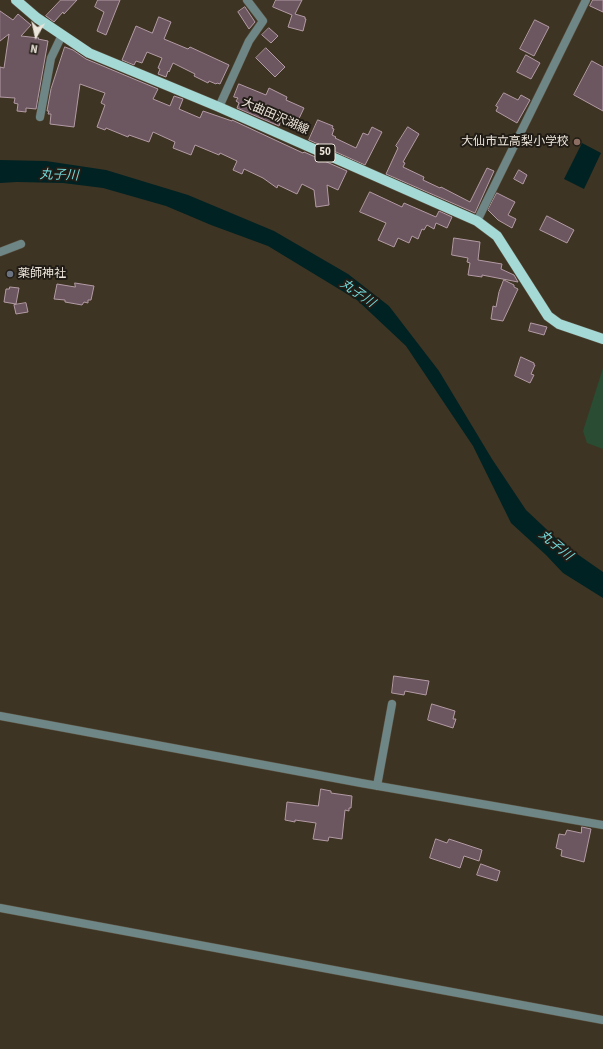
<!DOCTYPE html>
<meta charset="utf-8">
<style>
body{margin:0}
#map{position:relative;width:603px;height:1049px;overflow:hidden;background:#3e3423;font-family:"Source Sans 3",sans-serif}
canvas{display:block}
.north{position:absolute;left:16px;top:16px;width:40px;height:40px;-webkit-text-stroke:3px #211c15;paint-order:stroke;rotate:189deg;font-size:11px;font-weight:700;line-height:16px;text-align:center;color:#ece5db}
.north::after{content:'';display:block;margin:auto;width:14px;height:18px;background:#ece5db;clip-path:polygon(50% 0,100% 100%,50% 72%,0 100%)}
</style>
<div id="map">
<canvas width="603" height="1049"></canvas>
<div class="north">N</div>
</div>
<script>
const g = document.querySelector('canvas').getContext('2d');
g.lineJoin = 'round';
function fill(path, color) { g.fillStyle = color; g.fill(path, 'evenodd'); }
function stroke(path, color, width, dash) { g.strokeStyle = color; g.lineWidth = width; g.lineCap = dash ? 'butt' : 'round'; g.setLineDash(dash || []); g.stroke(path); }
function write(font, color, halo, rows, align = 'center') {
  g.font = font + ' "Source Sans 3","Noto Sans JP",sans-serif'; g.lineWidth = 4; g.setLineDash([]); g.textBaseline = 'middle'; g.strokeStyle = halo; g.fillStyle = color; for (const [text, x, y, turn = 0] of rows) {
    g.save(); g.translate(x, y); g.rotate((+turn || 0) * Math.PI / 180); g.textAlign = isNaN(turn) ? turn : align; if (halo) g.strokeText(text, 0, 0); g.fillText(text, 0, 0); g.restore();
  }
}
const green = new Path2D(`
 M603,368V449L587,443L583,431Z`);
const water = new Path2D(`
 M582,143L601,153L584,189L564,179Z
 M0,160L46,161L106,170L188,195L274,231L348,274L389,306L439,371L492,459L526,510L560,542L603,572V598L563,573L546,555L511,523L473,446L406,346L357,300L268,246L211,225L166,206L103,188L63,183L17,182L0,183Z`);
const building = new Path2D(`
 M61,0H77L64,14L63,12L54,22L46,16Z
 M98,0H120L106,35L97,31L104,12L95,7Z
 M276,0H302L295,14L305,17V19H306L303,31L288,27L292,15L273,7Z
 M593,0H603V12L590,6Z
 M245,7L255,22L249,29L238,12Z
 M0,11L13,20L18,14L31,25L21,36L39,38L38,39L48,41L36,109L26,108V112L17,111L18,104L14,103L15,98L0,97V67L4,68L9,34L0,41Z
 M159,17L171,22L164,39L188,49L190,47L229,65L220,84L217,83L216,84L209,81L208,83L194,76L195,74L173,63L169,72L168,71L166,77L158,74L160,69L158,68L162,58L147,52L142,63L136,61L134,65L122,60L136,26L152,33Z
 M535,20L549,27L534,56L520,49Z
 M269,28L278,36L271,43L262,35Z
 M65,47L73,50L86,59L158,89L153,99L170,106L174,96L183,99L179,109L200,118L203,111L232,121V120L303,153L304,152L347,171L338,190L327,185L329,205L316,207L314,190L302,184L297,194L278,185L277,188L263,178L244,169L242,174L233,170L237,161L220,153L219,155L195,145L191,155L173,148L175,142L153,132L149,142L129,135L128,137L106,128L105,130L97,127L105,105L101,103L105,93L80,84L74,127L50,124L51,114H48L49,111H47L51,89Z
 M266,48L285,67L275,77L256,58Z
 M526,55L540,63L531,79L517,72Z
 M592,61L603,67V111L574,95Z
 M239,84L266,95L269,88L287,97L286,100L304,108L296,125L281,120L279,126L237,108L239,103L236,101L238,98L234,97Z
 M504,93L518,100L521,95L530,100L517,123L496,111L498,107L496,106Z
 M318,120L333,126L332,128L334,129L332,135L336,137L335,138L356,148L363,133L368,135L372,127L382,132L365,165L309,140Z
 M408,127L419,134L403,162L405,163L403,167L424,177L423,180L440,188L441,187L470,202L487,168L494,171L475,213L386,174L398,148L396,146Z
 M519,170L527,175L523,184L514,179Z
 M370,192L402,207L404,203L436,217L439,211L452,217L447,228L436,223L434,229L427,225L424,230L422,229L418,239L412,236L409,243L398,238L394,247L378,240L386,223L360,212Z
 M497,193L515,202L508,215L516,219L512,228L498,220L488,210Z
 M547,216L574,230L567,243L540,230Z
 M454,238L480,242L478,260L502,264L501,269L514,275L518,282L482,275V277L468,275L470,263L467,262L468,258L452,255Z
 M504,280L514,285V287L518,289L503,321L491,319L493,306L496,307L499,292Z
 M75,283L94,286L91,300H88V303L84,302L82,305L65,302V300L54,299L57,284L75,287Z
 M10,287L19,288L16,304L4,302L6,289H9Z
 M26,303L28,312L16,314L14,305Z
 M531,323L547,327L544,335L529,331Z
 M521,357L534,363V365H535L531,374L534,375L530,383L515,376Z
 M394,676L429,681L426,695L405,691L404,695L392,693Z
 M432,704L455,711L453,719H456L453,728L428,720Z
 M321,789L331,791V793L352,796L351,808H349V811L345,810L342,839L329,837L328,841L313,839L316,823L295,820V822L285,820L287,802L318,806Z
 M582,827L591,829L584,862L561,856L562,850L556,848L559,834L565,835L567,830L581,833Z
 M436,839L447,843L449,839L482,850L479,861L464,856L460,868L430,858Z
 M481,864L500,871L497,881L477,875Z`);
const minor = new Path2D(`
 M219,107L249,41L263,21L247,0
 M40,117L51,58L62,35
 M477,221L586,0
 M0,252L21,244
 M0,716L361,783L603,825
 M377,786L392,704
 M0,908L603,1020`);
const primary = new Path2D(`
 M16,0L37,18L89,53L219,107L477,221L497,236L548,316L559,324L603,339`);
const markers = [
 [577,142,4,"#8d6e63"],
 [10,274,4,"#6b7280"]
];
const shields = [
 [325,153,20]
];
const shieldNames = [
 ["50",325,153]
];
const streetNames = [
 ["大曲田沢湖線",275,117,24]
];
const poiNames = [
 ["大仙市立高梨小学校",569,142],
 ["薬師神社",18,274,"left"]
];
const waterNames = [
 ["丸子川",59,176,2],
 ["丸子川",357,294,35],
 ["丸子川",555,546,40]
];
fill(green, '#294c32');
fill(water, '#002223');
fill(building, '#6c565f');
stroke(building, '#b39ba5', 1);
stroke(minor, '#5a5040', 9);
stroke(primary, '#5a5040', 11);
stroke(minor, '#6e8786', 8);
stroke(primary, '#a4d9d6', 10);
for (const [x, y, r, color] of markers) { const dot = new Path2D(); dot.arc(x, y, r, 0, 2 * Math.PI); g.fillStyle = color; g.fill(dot); stroke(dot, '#211c15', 1.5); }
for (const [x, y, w] of shields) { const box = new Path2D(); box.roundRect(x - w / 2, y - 9, w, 18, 3); g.fillStyle = '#211c15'; g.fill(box); stroke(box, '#ece5db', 1); }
write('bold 11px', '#ece5db', null, shieldNames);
write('12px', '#ece5db', '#211c15', streetNames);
write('12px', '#ece5db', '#211c15', poiNames, 'right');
write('italic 13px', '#72d7d9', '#211c15', waterNames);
</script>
